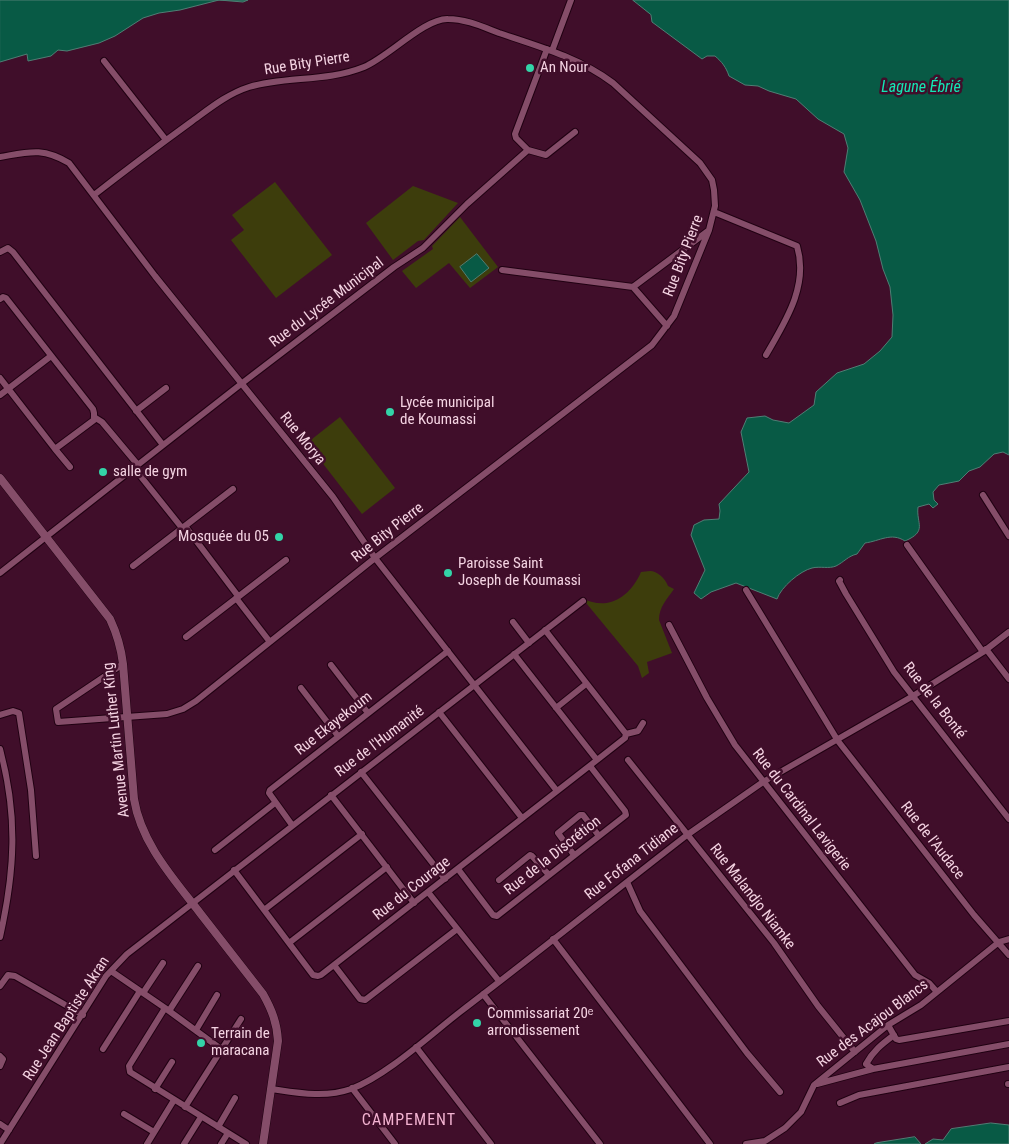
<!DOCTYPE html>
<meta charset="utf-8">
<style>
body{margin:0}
canvas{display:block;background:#400e2a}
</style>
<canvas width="1009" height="1144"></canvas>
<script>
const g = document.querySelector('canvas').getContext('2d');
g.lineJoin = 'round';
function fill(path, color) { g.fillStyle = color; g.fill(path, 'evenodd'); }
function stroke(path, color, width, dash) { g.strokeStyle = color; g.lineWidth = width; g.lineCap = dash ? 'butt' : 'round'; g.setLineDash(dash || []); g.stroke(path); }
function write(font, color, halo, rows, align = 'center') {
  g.font = font + ' "Roboto Condensed",sans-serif'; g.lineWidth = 5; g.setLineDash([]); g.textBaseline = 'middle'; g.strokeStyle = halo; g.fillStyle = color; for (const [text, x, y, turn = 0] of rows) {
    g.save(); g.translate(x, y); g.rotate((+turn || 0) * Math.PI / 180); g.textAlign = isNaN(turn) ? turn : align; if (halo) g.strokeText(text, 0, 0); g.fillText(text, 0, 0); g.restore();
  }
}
const green = new Path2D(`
 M275,182L332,255L276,298L231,240L244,230L232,215Z
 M413,186L458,203L424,240L418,241L393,260L366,223Z
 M460,217L498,267L470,288L449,263L416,288L402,271L433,249L432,246Z
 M340,417L395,488L362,514L307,443Z
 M650,571C657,571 665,578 668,586L674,589C667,599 659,607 659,620L672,653L647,662L649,673L642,678L638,666L582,598C608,612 630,597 641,572Z`);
const water = new Path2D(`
 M0,0H248L243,2L219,0L180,10L159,13L143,18L115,36L99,43L67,51L58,50L51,56L28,61L27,54L0,62Z
 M633,0H1009V455L1003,452L994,454L980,467L969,471L959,481L939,485L933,492L934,500L938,504L933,508L929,504L918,507C916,524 928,531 905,541C891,532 880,541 865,543L857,554C848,556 844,562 836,566C829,569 820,566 812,568C800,571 781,587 777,599L736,583L711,592L701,599L694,593L705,570L691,535L694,525L704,520L719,519L720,511L719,504L749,472L741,432L747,418L765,416L773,420L789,423L814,405L816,392L837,373L864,364L880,351L892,337L893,315L890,287L883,269L876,241L860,200L844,172L848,148L844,134L818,119L796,99L769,91L758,86L745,85L729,76C726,67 722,62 715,56H707L702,59L652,22L651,15Z
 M477,254L489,268L471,282L460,267Z
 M991,1123L1009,1125V1144H925L933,1139L943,1140L951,1129Z
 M915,1137L921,1144H874L876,1143Z`);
const minor = new Path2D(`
 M552,51L571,0
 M104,61L166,140
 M528,150L546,155L575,132
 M0,157C29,152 42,147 69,163L155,276L333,497L375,558L557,791
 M94,195C126,170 158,146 191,122C209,109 227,94 249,87C286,76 327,82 364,67C388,57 425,18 448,19C466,19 483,27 499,33C538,46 580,58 613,83L700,163L712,180L714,190L715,206L709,230L674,316L652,345L375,558L196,701L183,709L167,714L58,722L56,709L123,664
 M714,212L797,246C809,286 785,322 766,355
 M0,252L8,248L13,252L163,445
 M502,270L633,287
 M0,299L3,297L6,298L93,409L94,413V420L55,449L0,378
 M667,326L633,287L708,231
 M0,395L51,356
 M136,411L166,388
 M94,417L102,422L138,465
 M55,449L70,467
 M134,468L182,528
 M983,495L1009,536
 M185,526L238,596
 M907,545L983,652
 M133,566L233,489
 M0,573L241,384L394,267L423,248L467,204L528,150L516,138L515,134L547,49
 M840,580L839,581L846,594L894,672L1009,819
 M746,590L838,741L974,915L1009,955
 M236,598L270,642
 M513,622L529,643
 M669,625L707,698L735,745L915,975L929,983L937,992
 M545,630L626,734L638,731L643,723
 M186,637L286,560
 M986,649L1009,679
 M514,654L597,760
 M331,665L368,713
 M301,688L338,736
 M556,708L586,684
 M439,712L522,818
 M0,715L13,711L19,713L31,790L36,856
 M0,749C18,816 15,870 0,937
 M628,760L774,943L818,1006L855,1052
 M361,772L445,879
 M331,795L414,903
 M292,825L269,793L270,790L448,651
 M215,850L275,803
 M574,855L558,833L580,815H583L599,836
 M458,869L493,915L497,916L626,815L625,811L590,766
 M234,870L313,975L318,976L321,975L597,760L625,738L626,734
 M499,880L530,855L532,856L549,875
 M627,882L640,911L747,1053L780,1092
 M428,892L499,981
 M264,910L362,834
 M553,939L710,1144
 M289,943L387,867
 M334,965L360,999L365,1000L457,929
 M111,971L165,1008L221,1049
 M0,986L8,975L15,976L83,1015
 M143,993L163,963
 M483,994L600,1144
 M165,1008L129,1066L130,1072L246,1144
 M169,1011L198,966
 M888,1025L896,1039L899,1040L1009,1021
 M196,1030L217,995
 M416,1047L491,1144
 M103,1049L140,991
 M0,1056L3,1059L0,1066
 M873,1069L866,1064C873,1051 882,1044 894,1035
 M817,1084L873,1069L1009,1044
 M1008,1084H1009
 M352,1088L395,1144
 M155,1089L172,1062
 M272,1089C299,1093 325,1098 351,1089C386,1076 429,1036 460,1012C536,954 611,894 687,835L763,782L913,696L983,652L1009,632
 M840,1103L859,1095L1009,1067
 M185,1107L241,1019
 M124,1114L154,1132
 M0,1124L9,1130
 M218,1127L235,1098
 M0,1144L106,976L127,954L583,601
 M147,1144L174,1100
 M184,1144L201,1117
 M221,1144L228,1133
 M746,1144L765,1141L785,1128L801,1112L814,1085L888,1025L921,1005L999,942L1009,939`);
const tertiary = new Path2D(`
 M0,478L110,619C117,634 121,647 123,664L134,799C141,843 173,878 200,913C221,940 242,967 263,994C272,1010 277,1023 278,1041L263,1144`);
const markers = [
 [530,68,5,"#33d4a8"],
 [390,412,5,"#33d4a8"],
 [103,472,5,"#33d4a8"],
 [279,537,5,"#33d4a8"],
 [448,573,5,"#33d4a8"],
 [477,1023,5,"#33d4a8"],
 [201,1043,5,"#33d4a8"]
];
const streetNames = [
 ["Rue Bity Pierre",307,64,-9],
 ["Rue Bity Pierre",684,256,-69],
 ["Rue du Lycée Municipal",327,303,-37],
 ["Rue Morya",302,439,51],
 ["Rue Bity Pierre",388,533,-38],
 ["Rue de la Bonté",934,701,52],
 ["Rue Ekayekoum",334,724,-38],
 ["Avenue Martin Luther King",117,740,-96],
 ["Rue de l'Humanité",380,742,-37],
 ["Rue du Cardinal Lavigerie",801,810,52],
 ["Rue de l'Audace",932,841,52],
 ["Rue de la Discrétion",553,856,-38],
 ["Rue Fofana Tidiane",632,862,-38],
 ["Rue du Courage",412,889,-38],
 ["Rue Malandjo Niamke",752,897,52],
 ["Rue Jean Baptiste Akran",67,1019,-57],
 ["Rue des Acajou Blancs",873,1024,-37]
];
const poiNames = [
 ["An Nour",540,68],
 ["Lycée municipal",400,403],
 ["de Koumassi",400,420],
 ["salle de gym",113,472],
 ["Mosquée du 05",269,537,"right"],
 ["Paroisse Saint",458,564],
 ["Joseph de Koumassi",458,581],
 ["Commissariat 20ᵉ",487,1014],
 ["arrondissement",487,1031],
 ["Terrain de",211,1034],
 ["maracana",211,1051]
];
const waterNames = [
 ["Lagune Ébrié",921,88]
];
const neighbourhoodNames = [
 ["CAMPEMENT",409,1121]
];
fill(green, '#3d3d0c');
fill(water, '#085a45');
stroke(water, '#4f7e74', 1);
stroke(minor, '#200012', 8);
stroke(tertiary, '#200012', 9);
stroke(minor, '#854d69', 6);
stroke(tertiary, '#854d69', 8);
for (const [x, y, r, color] of markers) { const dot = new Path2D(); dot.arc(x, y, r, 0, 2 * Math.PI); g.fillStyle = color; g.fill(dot); stroke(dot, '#400e2a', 2); }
write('15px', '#f4d3e2', '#400e2a', streetNames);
write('15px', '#f4d3e2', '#400e2a', poiNames, 'left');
write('italic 16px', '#13e8b5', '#400e2a', waterNames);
g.letterSpacing = '1px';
write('16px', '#f3b3d1', '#400e2a', neighbourhoodNames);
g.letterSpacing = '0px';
</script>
